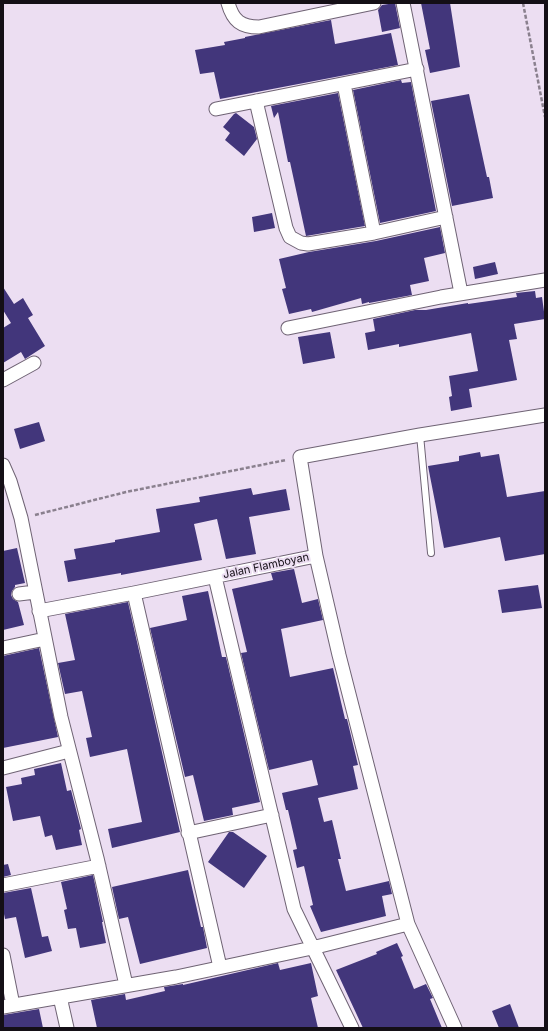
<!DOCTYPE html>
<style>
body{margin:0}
#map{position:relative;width:548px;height:1031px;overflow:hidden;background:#ecdef2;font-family:Inter,sans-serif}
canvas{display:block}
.frame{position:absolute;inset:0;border:4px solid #140f16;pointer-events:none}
</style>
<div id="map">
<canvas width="548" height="1031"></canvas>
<div class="frame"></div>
</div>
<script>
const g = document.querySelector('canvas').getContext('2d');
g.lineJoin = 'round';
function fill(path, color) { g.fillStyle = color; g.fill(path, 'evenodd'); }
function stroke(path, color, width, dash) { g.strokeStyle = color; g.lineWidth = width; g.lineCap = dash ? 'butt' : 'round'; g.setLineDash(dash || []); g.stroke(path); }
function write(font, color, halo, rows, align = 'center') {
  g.font = font + ' Inter,sans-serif'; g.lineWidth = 4; g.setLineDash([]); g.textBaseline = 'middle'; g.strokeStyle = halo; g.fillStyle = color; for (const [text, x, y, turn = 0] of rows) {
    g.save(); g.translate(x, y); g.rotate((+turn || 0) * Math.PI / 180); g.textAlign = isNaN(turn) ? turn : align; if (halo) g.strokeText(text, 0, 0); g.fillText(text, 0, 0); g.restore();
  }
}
const building = new Path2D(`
 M395,3L400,28L382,32L378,10L382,5Z
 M421,3H450L460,67L430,73L425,50L430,49Z
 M331,20L335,44L391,33L398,65L220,99L214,72L200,74L195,50L225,45L224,42L245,38V37Z
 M401,80L402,83L411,82L436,211L380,223L353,90Z
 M338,93L365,226L306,236L290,162H288L278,112L274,118L271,106Z
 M469,94L487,177H489L493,198L452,206L431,101Z
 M236,113L254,127L257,139L244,156L225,140L230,133L223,127L234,114Z
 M272,213L275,228L254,232L252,217Z
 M440,227L445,253L424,258L429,281L410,285L412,295L369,303V302L362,304L361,298L312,312L311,309L289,314L282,289L286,288L279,259L309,252L376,241Z
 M495,262L498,274L475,279L473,267Z
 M3,287L14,304L23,298L33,315L28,318L45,346L25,359L21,352L3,363V328L11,323L3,310Z
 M535,291L536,298L542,297L545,319L514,324L517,339L509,340L517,380L469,389L472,407L451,411L449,397L452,396L449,376L478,371L471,333L399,347V344L368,350L365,333L375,331L373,319L415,310H426L468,303V304L517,297L516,293Z
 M330,332L335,358L303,364L298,337Z
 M39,422L45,441L20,449L14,429Z
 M480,452L481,457L499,454L507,497L545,491V554L505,561L500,537L444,548L428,466L459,461V456Z
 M251,488L253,495L286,489L290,510L249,517L256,554L226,559L217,519L194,524L202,560L121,575V573L68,582L64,561L76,559L74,549L115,542V540L160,532L156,509L200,502L199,497Z
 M17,548L25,583L15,585V587L12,591L11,595L13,599L18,602L24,625L3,630V551Z
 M294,569L302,603L318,599L323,620L281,629L290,677L333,668L345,719H347L358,765L353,766L358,789L318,798L324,822L332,820L341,859H338L346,891L389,881L392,894L382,896L386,916L321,932L310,906L313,905L304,866L297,868L293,850L297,849L288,810H286L282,793L318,785L312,760L269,770L241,653L247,652L232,589L273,580L271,573Z
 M538,585L542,608L502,613L498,590Z
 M208,591L222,657H226L260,802L232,808L233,815L204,821L193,775L185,777L150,628L187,620L182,596Z
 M128,602L180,832L112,848L108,829L142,822L127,749L90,757L86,738L92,737L82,691L65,694L58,663L75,660L65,614Z
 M39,648L58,737L3,748V656Z
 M61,763L67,791L71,790L81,829L79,830L82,845L56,850L52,835L45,837L40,816L13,821L6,787L22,784L21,778L35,775L34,769Z
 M229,832H233L267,856L244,888L208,862Z
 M8,864L11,875L3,877V865Z
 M188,870L201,927H203L207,948L140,964L128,917L119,919L112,887Z
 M93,875L103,922H102L106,943L80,948L76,928L68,929L64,910L67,909L61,882Z
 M31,888L42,937L48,936L52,951L25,958L16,917L5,919L3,909V893Z
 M397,943L403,956L401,957L414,989L426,984L433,998L430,999L442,1028H363L336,970L377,954L376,952Z
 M278,963L280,970L311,963L318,996L311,998L318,1028H97L91,1000L125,994L126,1000L165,991L164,987L183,984V985Z
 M510,1004L519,1028H499L492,1011Z
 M39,1009L43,1028H3V1015Z`);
const path = new Path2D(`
 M523,3L545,117
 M35,515L126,492L286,460`);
const service = new Path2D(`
 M420,435L431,553`);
const minor = new Path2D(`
 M228,3C233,21 241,27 259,27L374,3
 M403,3L461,293
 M344,84L374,233
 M256,101L286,228L290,237L301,243L308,244L374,233L446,217
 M216,109L417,69
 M288,328L441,297L545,280
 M3,380L34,363
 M3,465L10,481L21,518L61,717L97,858L126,985
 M316,556L339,655L408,924L455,1028
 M215,577L294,909L352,1028
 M134,593L220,967
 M19,594L35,592
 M39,611L134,593L316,556L300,457L420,435L545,415
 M3,648L45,639
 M3,768L69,751
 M188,833L272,815
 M3,885L99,866
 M3,955L13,1005
 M60,997L67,1028
 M3,1007L176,977L312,948L408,924`);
const streetNames = [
 ["Jalan Flamboyan",266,566,-12]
];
fill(building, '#42367b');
stroke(service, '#6f6374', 8);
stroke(minor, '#6f6374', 15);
stroke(path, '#8a808e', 2.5, [4, 2]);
stroke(service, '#fff', 6);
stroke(minor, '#fff', 13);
write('11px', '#140f16', '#ecdef2', streetNames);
</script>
